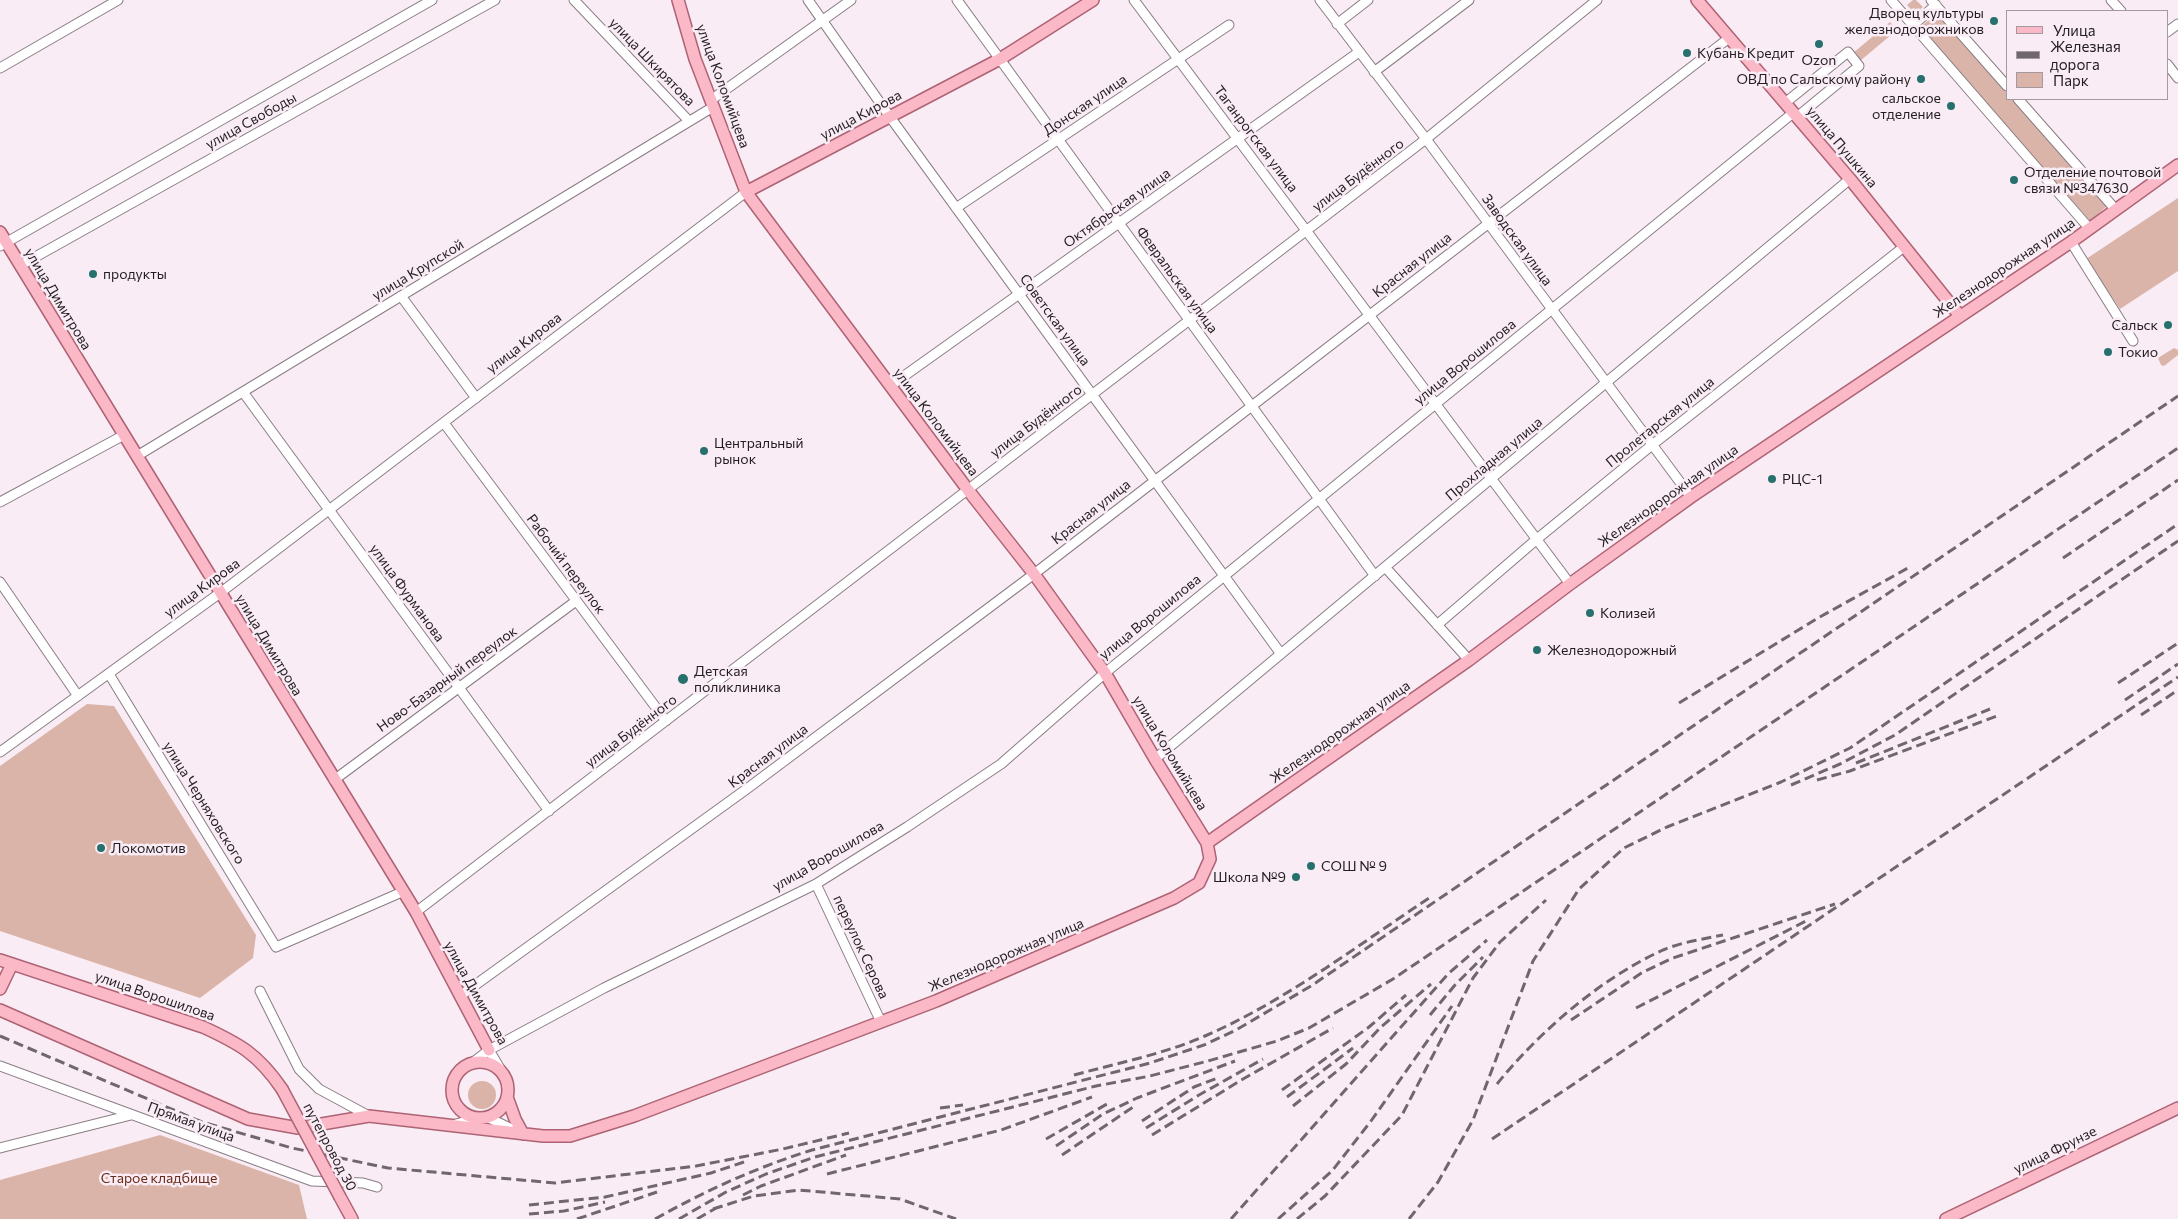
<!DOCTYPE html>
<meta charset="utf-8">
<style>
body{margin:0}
#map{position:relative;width:2178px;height:1219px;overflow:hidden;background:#faecf5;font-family:Commissioner,sans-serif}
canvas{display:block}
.legend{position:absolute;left:2006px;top:10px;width:162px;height:90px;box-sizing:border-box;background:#faecf5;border:1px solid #a499a0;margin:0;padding:6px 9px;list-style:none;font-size:15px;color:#221d21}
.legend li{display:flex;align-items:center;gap:10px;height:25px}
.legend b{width:25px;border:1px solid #a499a0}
</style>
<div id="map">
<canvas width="2178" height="1219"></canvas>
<ul class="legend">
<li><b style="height:6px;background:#fbb8c6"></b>Улица</li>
<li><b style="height:6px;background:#6f676d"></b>Железная дорога</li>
<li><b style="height:14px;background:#dbb4a9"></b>Парк</li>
</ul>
</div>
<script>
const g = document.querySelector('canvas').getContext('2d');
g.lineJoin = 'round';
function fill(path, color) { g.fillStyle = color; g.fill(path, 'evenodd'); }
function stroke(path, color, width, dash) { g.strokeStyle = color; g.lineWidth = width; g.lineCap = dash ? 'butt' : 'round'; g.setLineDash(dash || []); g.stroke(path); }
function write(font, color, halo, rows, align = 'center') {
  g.font = font + ' Commissioner,sans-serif'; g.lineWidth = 5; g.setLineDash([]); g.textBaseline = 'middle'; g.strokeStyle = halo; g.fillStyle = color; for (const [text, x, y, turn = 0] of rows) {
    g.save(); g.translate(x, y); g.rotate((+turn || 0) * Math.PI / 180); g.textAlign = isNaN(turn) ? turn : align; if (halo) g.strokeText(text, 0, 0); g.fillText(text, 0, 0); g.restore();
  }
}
const green = new Path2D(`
 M1913,0H1916L1923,7L1915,14L1907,5Z
 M1936,14L2007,93V99H2012L2107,206L2090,221L1919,28Z
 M1890,22L1897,30L1860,61L1853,53Z
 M2178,198V271L2120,309L2086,259Z
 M2174,348L2178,350V355L2164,366L2161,365L2158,358Z
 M87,704L114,706L256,935L253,958L200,998L0,931V766Z
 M468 1095a14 14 0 1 1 28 0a14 14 0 1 1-28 0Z
 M160,1135L299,1185L307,1219H0V1180Z`);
const minor = new Path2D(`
 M574,0L689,121
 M808,0L890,117L1281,654
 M957,0L1375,576
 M1134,0L1570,584
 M1320,0L1426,139L1691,497
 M1891,0L2089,228
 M1931,0L2007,86
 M2111,0L2121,11
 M1337,24L1368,0
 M1913,25L1936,5
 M2167,32L2178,24
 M2167,64L2178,78
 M0,68L118,0
 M1374,72L1469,0
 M2018,99L2116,210
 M711,100L851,0
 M1785,103L1848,52L1859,66L1797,117
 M956,208L1229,25
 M2071,242L2133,341
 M0,246L432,0
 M21,265L495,0
 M401,296L476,398
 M890,386L1359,52
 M243,392L549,811
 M444,423L666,721
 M137,456L713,107
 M0,502L124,435
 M1385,567L1469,660
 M0,582L78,696
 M1437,625L1537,539L1652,445L1905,246
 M109,674L276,947L402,892
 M0,752L220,593L746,192
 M1155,759L1850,179
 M334,780L576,601
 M816,884L881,1022
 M416,912L1426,139L1597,0
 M260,991L299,1069L319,1089L369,1116
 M460,996L748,788L1034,574L1729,38
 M489,1050L505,1077
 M472,1063L489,1050L604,988L816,884L907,827L1001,764L1105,673L1793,113
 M0,1066L312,1181L363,1183L377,1187
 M487,1117L516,1131
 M456,1124L478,1118
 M0,1148L131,1115`);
const major = new Path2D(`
 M678,0L695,59L746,192L968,490L1034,574L1105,673L1155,759L1207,843
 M1697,0L1850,179L1960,316
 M746,192L1000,59L1093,0
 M0,232L416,912L489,1050
 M0,960L203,1027C240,1044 258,1054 282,1089
 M0,989L12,964
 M0,1010L248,1119L298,1128L369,1116L543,1136H570L634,1116L936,1001L1174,898L1199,883L1210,859L1207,843L1469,660L1570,584L1691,497L2071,242L2178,165
 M452 1090a28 28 0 1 1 56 0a28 28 0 1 1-56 0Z
 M507,1097L515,1119L523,1134
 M340,1197L352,1219
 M1946,1219L2178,1108`);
const rail = new Path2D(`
 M2063,558L2178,480
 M2118,683L2178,643
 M2125,700L2178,664
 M1679,703L1818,618L1908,568
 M2141,715L2178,690
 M1856,763L1990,709
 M1817,780L1850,771L1997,716
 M1791,785L1840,764L1895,735L2178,541
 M1636,1008L1806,921
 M1430,1015L1455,985L1483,957
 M1571,1020L1643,972L1673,958L1835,904
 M0,1036L202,1122L292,1148L388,1168L555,1183L696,1166L783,1149L849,1133
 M1074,1075C1118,1063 1164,1054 1205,1036C1285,1001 1357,946 1429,898
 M1497,1084C1539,1032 1601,978 1663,950C1682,942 1703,939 1723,935
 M1282,1090L1369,1027L1406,995
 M1287,1097L1353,1048
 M1293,1106L1346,1064L1381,1027L1431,984
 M940,1108L963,1105
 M1142,1121L1194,1087L1220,1077
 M1146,1128L1199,1095L1263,1059
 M1152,1135L1243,1079L1333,1028
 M1046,1139L1107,1104
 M1492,1139L2178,677
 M1056,1146L1103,1114L1137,1098L1235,1061
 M1062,1155L1136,1105
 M827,1174L1001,1130L1092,1097
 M743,1195L761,1186L846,1155
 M529,1205L605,1197L711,1173L744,1162
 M713,1209L754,1196L799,1190L900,1199L956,1219
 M529,1214L564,1211L605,1202
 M577,1219L657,1192
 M655,1219C707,1190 755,1168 812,1150L1150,1063L1204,1045L1236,1030L1311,986L2178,396
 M679,1219L726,1192L766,1174L815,1157L1096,1086L1150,1076L1208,1061L1277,1041L1309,1028L1393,979L2178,448
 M697,1219L718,1207
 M1231,1219L1448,974L1487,940
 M1278,1219L1332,1171L1371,1121L1452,1006
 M1297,1219L1325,1196L1402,1115L1473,978L1500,942L1546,900
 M1409,1219L1438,1182L1473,1120L1533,961L1579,889L1624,848L1667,827L1781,782L1850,748L2178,524`);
const majorBridge = new Path2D(`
 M282,1089L340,1197`);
const markers = [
 [1994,21,5,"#26706d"],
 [1819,44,5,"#26706d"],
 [1687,53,5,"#26706d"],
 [1921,79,5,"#26706d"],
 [1951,106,5,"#26706d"],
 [2014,180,5,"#26706d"],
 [93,274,5,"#26706d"],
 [2168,325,5,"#26706d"],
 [2108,352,5,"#26706d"],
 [704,451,5,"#26706d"],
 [1772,479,5,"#26706d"],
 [1590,613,5,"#26706d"],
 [1537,650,5,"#26706d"],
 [683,679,6,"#26706d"],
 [101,848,5,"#26706d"],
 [1311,866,5,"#26706d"],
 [1296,877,5,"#26706d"]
];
const poiNames = [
 ["Дворец культуры",1984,13,"right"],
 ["железнодорожников",1984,29,"right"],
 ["Кубань Кредит",1697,53],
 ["Ozon",1819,60,"center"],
 ["ОВД по Сальскому району",1911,79,"right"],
 ["сальское",1941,98,"right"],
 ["отделение",1941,114,"right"],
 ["Отделение почтовой",2024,172],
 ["связи №347630",2024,188],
 ["продукты",103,274],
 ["Сальск",2158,325,"right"],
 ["Токио",2118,352],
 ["Центральный",714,443],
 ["рынок",714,459],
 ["РЦС-1",1782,479],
 ["Колизей",1600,613],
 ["Железнодорожный",1547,650],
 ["Детская",694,671],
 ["поликлиника",694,687],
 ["Локомотив",111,848],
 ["СОШ № 9",1321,866],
 ["Школа №9",1286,877,"right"]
];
const streetNames = [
 ["улица Шкирятова",652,62,46],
 ["улица Коломийцева",723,86,70],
 ["Донская улица",1085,105,-34],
 ["улица Кирова",861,115,-28],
 ["улица Свободы",251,121,-29],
 ["Таганрогская улица",1256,139,53],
 ["улица Пушкина",1842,147,50],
 ["улица Будённого",1358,175,-37],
 ["Октябрьская улица",1117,208,-35],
 ["Заводская улица",1517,240,54],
 ["Красная улица",1412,265,-38],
 ["Железнодорожная улица",2004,268,-34],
 ["улица Крупской",418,270,-31],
 ["Февральская улица",1177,280,54],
 ["улица Димитрова",58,299,59],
 ["Советская улица",1055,320,54],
 ["улица Кирова",524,343,-37],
 ["улица Ворошилова",1465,362,-39],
 ["улица Будённого",1036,421,-37],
 ["улица Коломийцева",936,422,53],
 ["Пролетарская улица",1660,422,-39],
 ["Прохладная улица",1494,459,-40],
 ["Железнодорожная улица",1668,496,-35],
 ["Красная улица",1091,512,-38],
 ["Рабочий переулок",566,564,53],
 ["улица Кирова",202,588,-36],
 ["улица Фурманова",407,593,54],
 ["улица Ворошилова",1150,617,-39],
 ["улица Димитрова",269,645,59],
 ["Ново-Базарный переулок",447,679,-36],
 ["улица Будённого",631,731,-37],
 ["Железнодорожная улица",1340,732,-35],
 ["улица Коломийцева",1170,753,59],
 ["Красная улица",768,756,-37],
 ["улица Черняховского",204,803,58],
 ["улица Ворошилова",828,856,-30],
 ["переулок Серова",861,947,65],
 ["Железнодорожная улица",1006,955,-23],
 ["улица Димитрова",476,993,61],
 ["улица Ворошилова",155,996,19],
 ["Прямая улица",191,1122,20],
 ["путепровод 30",330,1147,62],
 ["улица Фрунзе",2055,1150,-26]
];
const parkNames = [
 ["Старое кладбище",159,1178]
];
fill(green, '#dbb4a9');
stroke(minor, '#897d85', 11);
stroke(major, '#ad6374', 14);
stroke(minor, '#fff', 9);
stroke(major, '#fbb8c6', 11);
stroke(rail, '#6f676d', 3, [10, 5]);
stroke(majorBridge, '#ad6374', 14, []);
stroke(majorBridge, '#fbb8c6', 11);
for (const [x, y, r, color] of markers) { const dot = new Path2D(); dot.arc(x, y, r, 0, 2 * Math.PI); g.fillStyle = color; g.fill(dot); stroke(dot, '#faecf5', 2); }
write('14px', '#221d21', '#faecf5', poiNames, 'left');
write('14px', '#221d21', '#faecf5', streetNames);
write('14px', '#692b18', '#faecf5', parkNames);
</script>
